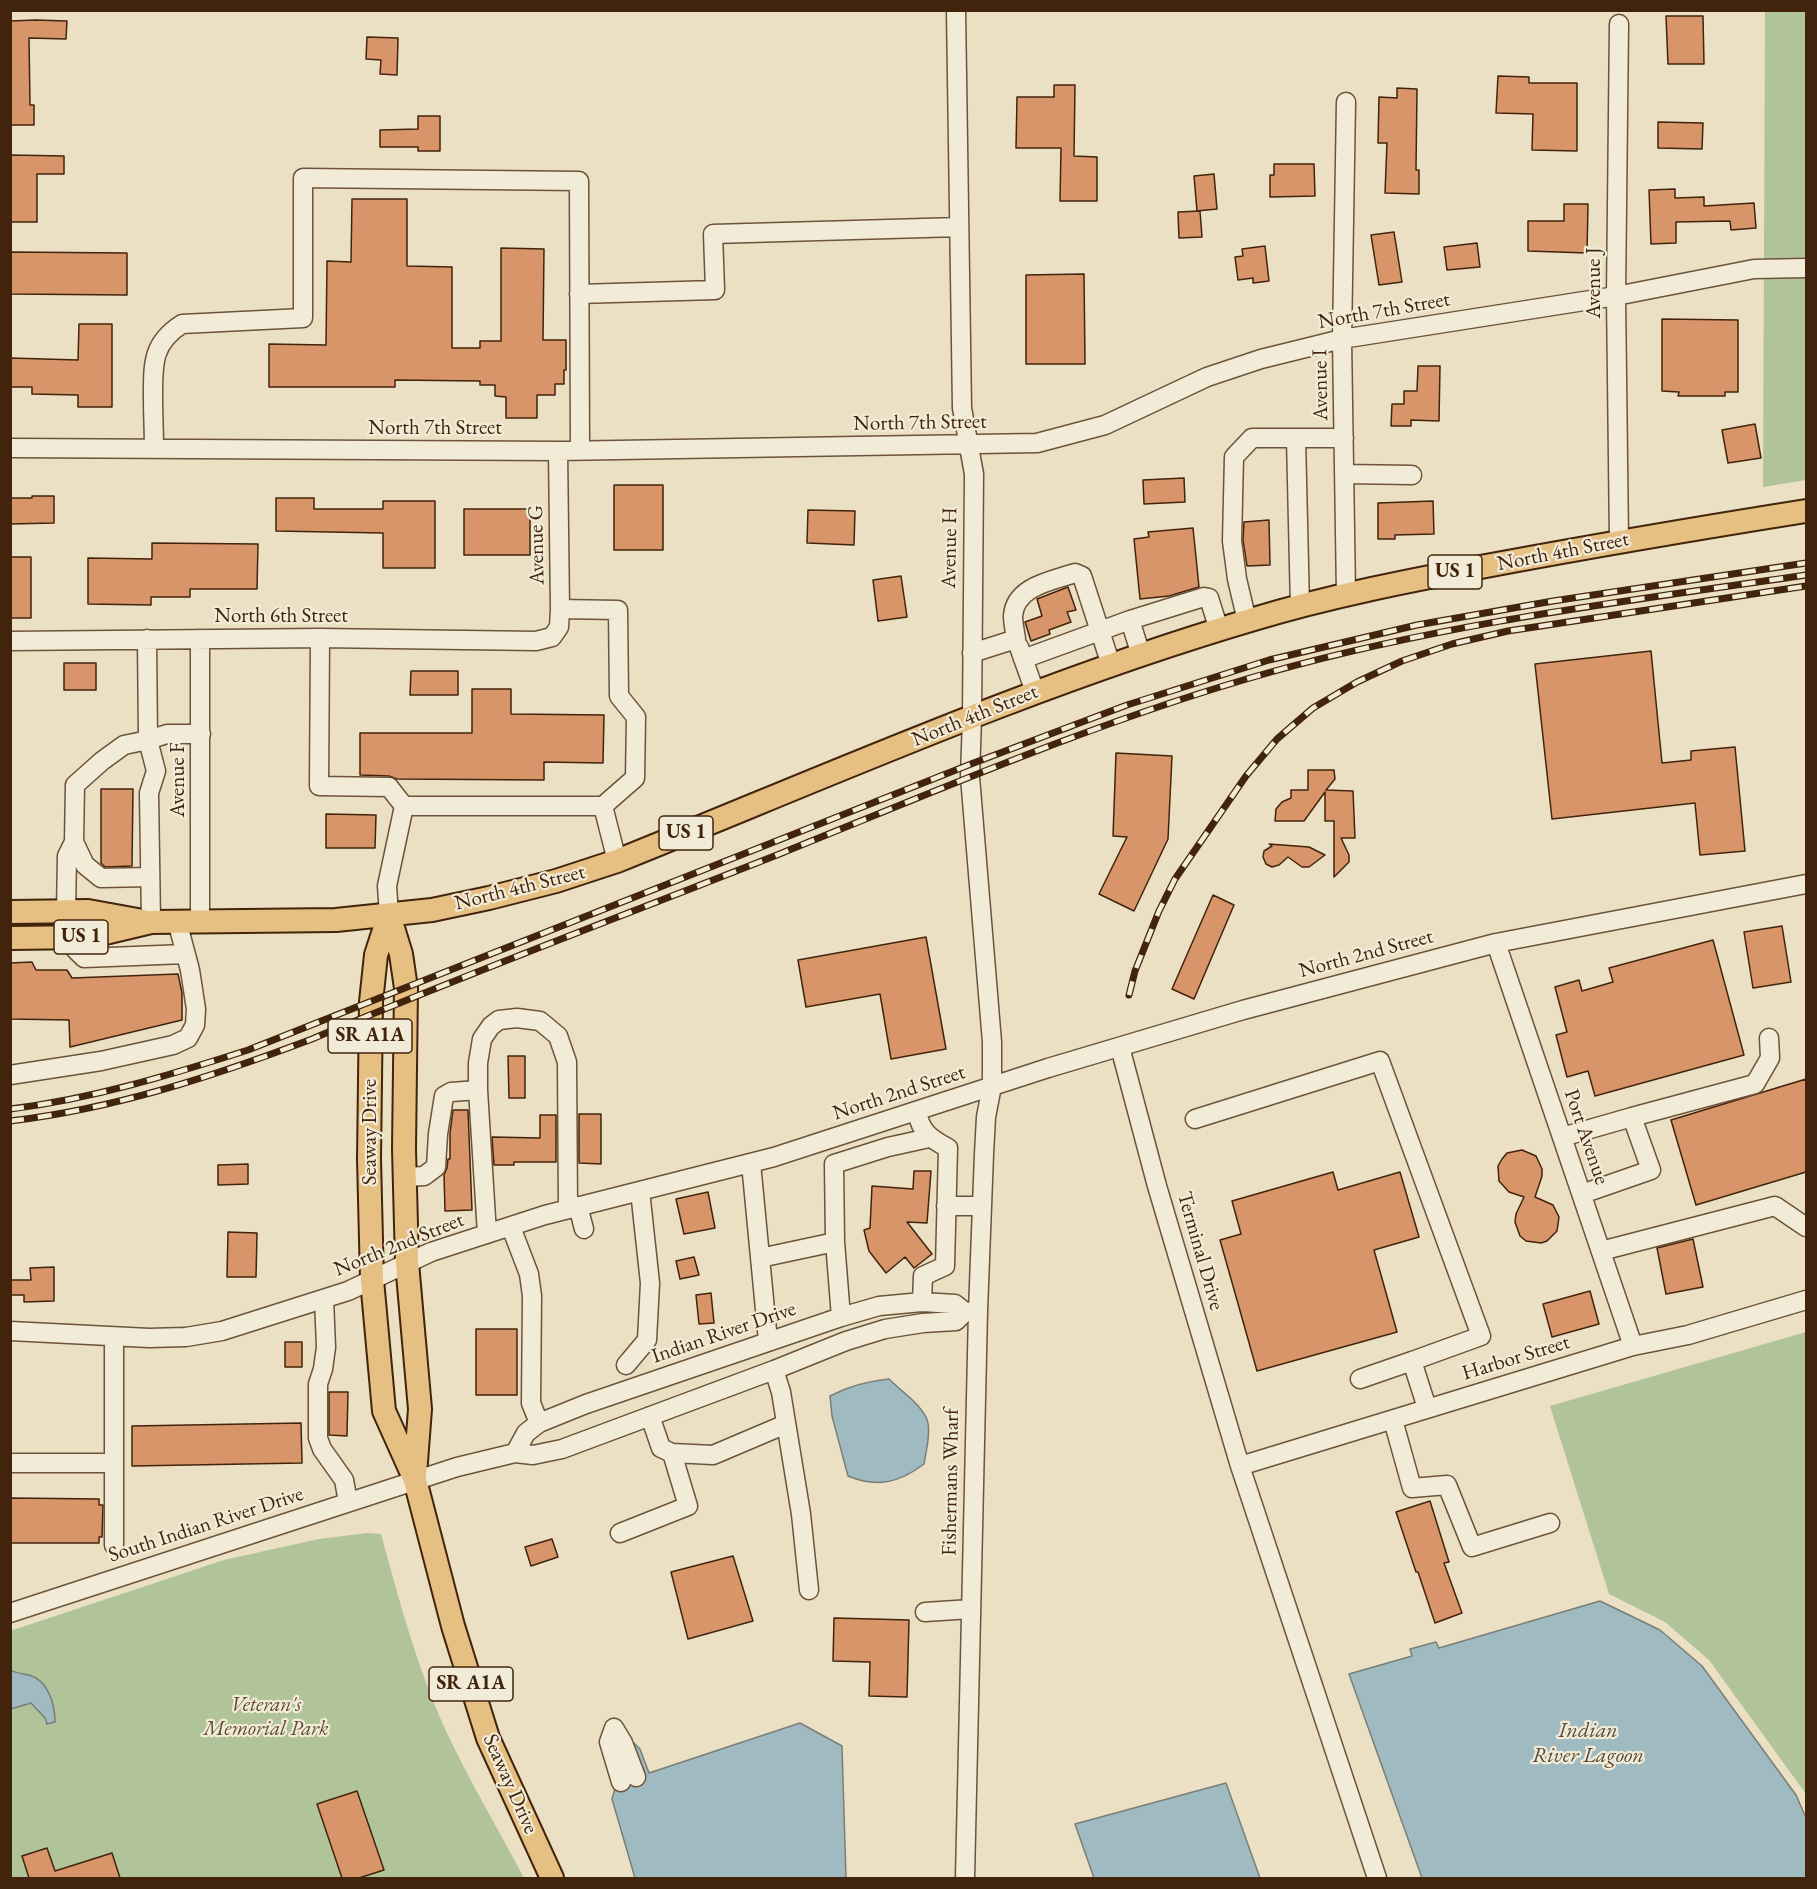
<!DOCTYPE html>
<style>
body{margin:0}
#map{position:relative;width:1817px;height:1889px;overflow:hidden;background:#ebe0c3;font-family:"EB Garamond",serif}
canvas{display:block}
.frame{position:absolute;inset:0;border:12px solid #41240b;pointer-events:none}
</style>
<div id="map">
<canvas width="1817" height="1889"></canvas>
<div class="frame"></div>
</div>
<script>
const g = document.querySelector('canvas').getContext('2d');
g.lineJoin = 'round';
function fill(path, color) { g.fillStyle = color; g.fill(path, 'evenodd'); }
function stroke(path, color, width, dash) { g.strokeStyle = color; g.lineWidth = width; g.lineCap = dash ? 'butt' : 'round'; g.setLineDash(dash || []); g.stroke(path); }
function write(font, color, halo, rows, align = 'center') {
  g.font = font + ' "EB Garamond",serif'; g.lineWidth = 4.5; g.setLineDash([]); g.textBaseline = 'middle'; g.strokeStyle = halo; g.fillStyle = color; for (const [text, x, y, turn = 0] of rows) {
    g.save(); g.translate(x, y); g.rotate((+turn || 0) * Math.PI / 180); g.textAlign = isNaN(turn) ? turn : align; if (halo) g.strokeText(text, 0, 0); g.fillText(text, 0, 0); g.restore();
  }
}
const green = new Path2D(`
 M1765,11H1806V480L1763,487Z
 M1806,1332V1794L1709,1660L1665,1622L1609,1594L1550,1406Z
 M368,1533L381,1534C399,1600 417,1667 445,1729C469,1780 498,1829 524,1878H11L10,1631L224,1560L319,1539Z`);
const water = new Path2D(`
 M889,1379C901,1391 918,1402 926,1417C932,1428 926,1452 924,1464C899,1483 877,1488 848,1476L832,1416L830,1396C849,1386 868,1381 889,1379Z
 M1600,1601L1660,1630L1702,1666L1796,1795L1806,1818V1878H1422L1349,1674L1412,1656L1410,1649L1436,1642L1439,1648Z
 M11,1670C17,1674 22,1673 29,1675C48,1680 55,1704 55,1722L47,1724L45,1718L31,1703L11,1709Z
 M800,1723L842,1746L846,1878H635L612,1799L628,1744L634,1743L640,1749L649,1773Z
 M1226,1783L1260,1878H1094L1075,1824Z`);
const building = new Path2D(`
 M1666,16H1703L1704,64H1668Z
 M36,20L67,21L66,39L29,38L30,105H34V125H10V21Z
 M367,37L398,38L397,75L380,74L381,60L366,59Z
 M1498,76L1529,77V83H1577V151L1532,150L1533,114L1496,113Z
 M1054,85H1075L1074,156L1097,157V201H1060L1061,148H1016L1017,97H1054Z
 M1397,88L1417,89L1416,170H1419V194L1385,193L1387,143H1378L1379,97L1397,98Z
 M418,116H440V151H418V147H380V130L418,129Z
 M1658,122L1703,123L1702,149L1658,148Z
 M10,155L64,156V174H37V222H10Z
 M1274,164H1314L1315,196L1270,197V175H1274Z
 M1214,174L1217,209L1197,211L1194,176Z
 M1675,189V198L1704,197V206L1754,203L1756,228L1731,230L1730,221L1676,222V243L1651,244L1649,190Z
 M352,199H407V266L452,267V348H480V341H501V248L544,249L543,340H566V370H564V384H555V395H537V418H506V397L495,396V385H480V381L395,380V387H269V344L326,345L327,261L351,262Z
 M1564,204H1588L1587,253L1528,251V221H1564Z
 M1200,211L1202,237L1179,238L1178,212Z
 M1394,232L1402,282L1379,285L1371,235Z
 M1477,243L1480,267L1447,270L1444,247Z
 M1265,246L1269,281L1253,283V278L1238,280L1235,257L1243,256L1242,249Z
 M10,252L127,253V295L10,294Z
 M1084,274L1085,364H1026V275Z
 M1662,319L1738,320V392H1725V396H1678L1679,392L1662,391Z
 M79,324H112V407H78V395L32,394V387H10V358L78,360Z
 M1418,366H1440L1439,421L1411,420V426H1391L1392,404H1404V391H1417Z
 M1755,424L1761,458L1728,463L1722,430Z
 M1184,478L1185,502L1144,504L1143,480Z
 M614,485H663V550H614Z
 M32,496H54V523L10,524V498H32Z
 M276,498H314V509H383V501H435V568H383V533L276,531Z
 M1433,501L1434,534L1395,535V539H1378V503Z
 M464,509H530V555H464Z
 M808,510L855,511L854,545L807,543Z
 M1269,520L1270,565L1247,566L1243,540L1244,522Z
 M1193,528L1199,587L1169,596L1140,599L1134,539L1149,537L1148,532Z
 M152,543L258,544L257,589H190V597H151V605L88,604V558L152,559Z
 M10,557H31V618H10Z
 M901,576L907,617L878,621L873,580Z
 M1068,587L1076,610L1067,612L1071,622L1049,630L1050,634L1031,641L1025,622L1042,616L1037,599Z
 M1651,651L1662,763L1691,760V751L1735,747L1745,851L1700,855L1695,803L1552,819L1535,664Z
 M64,663H96V690H64Z
 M411,671H458V695H410Z
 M472,689H511V714L604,715L603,763L544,762V780L397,779L389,776L360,775V733H472Z
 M1116,753L1172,756L1168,839L1134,911L1099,894L1127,837L1113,836Z
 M1308,770H1334L1335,779L1326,790L1353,791L1355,838H1341L1349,855V862L1334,877V821H1325V792L1304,821H1275L1276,809L1282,802L1291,798V790H1308Z
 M101,789H133L132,866L105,867L101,863Z
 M326,814L376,815L375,848H326Z
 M1269,844L1309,847L1325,855L1309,867H1302L1288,857L1279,865L1272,867L1266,864L1263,857L1264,851L1272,846Z
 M1213,895L1234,905L1194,999L1172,989Z
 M1782,926L1791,982L1753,988L1744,932Z
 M926,937L946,1049L891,1059L880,994L806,1007L798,960Z
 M1713,940L1744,1055L1595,1096L1588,1071L1567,1077L1556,1035L1567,1032L1555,987L1579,980L1582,991L1613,982L1609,968Z
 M32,962L36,970H67L72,978L178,974L182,993V1020L70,1047L69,1020L10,1019V963Z
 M508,1056H525V1098H509Z
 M1806,1079V1172L1696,1205L1671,1120Z
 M453,1110H468L472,1210L445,1211L444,1175L447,1168L448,1159H450V1133Z
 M579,1114H601V1164L579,1163Z
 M540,1115H556V1162H514V1165H494L492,1137L540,1138Z
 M1522,1150L1536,1156L1542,1169V1176L1535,1197L1553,1205L1559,1217L1557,1231L1547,1241L1541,1243L1526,1241L1520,1236L1515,1222L1516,1214L1524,1197L1509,1192L1499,1181L1498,1166L1502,1159L1507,1153Z
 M248,1164V1184L218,1185V1165Z
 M914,1171H931L927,1223L907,1222L932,1254L914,1268L905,1257L886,1273L869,1251L864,1230L870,1228L872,1186L913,1189Z
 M1333,1172L1338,1190L1400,1172L1419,1237L1374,1250L1397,1332L1257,1371L1220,1240L1241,1234L1232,1201Z
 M708,1192L715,1228L684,1234L676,1199Z
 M228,1232L257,1233L256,1277H227Z
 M1693,1239L1703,1287L1666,1294L1657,1248Z
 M694,1257L699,1275L680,1279L676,1261Z
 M54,1267V1301L24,1302V1295H10V1280H31L30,1268Z
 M1590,1291L1599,1324L1552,1337L1543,1304Z
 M711,1293L714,1323L699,1324L696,1295Z
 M476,1329H517V1395H476Z
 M285,1342H302V1367H285Z
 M329,1392H348L347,1436L329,1435Z
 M301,1423L302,1463L132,1466V1426Z
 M11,1498L99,1499V1505H103L102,1537H99V1543H11Z
 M1430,1501L1449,1562L1444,1563L1462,1613L1435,1623L1418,1572H1416L1396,1512Z
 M552,1539L558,1557L531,1566L525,1547Z
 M733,1556L753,1621L688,1639L671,1572Z
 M834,1618L909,1620L907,1697L869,1696L870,1662L833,1661Z
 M357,1791L384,1870L359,1878H342L317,1804Z
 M47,1848L55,1871L112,1853L120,1878H29L22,1856Z`);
const minor = new Path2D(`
 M956,10L962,408L974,474L972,717L970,777L992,1042V1086L986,1117L984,1154L978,1311L965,1878
 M1619,24L1616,296L1619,541
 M1346,102L1342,339L1346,595
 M579,294L715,290L713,234L959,227
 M1296,438L1300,607
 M10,448L558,451L1037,443L1105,425L1207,377L1261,359L1342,339L1616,296L1754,269L1806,268
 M154,449C154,432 153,414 153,397C153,364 152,343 182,324L303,318V178L579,181L580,450
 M1345,474L1412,475
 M560,609L618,610L619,696L636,717L635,778L603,806
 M1130,620L1141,655
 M1247,621L1237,579L1232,541L1234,457L1252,438H1344
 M320,638L319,786L389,787L404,806
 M147,639L148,740L167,734H201
 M200,639V921
 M10,641L320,638L536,641L552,637L559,627L560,609L558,451
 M1019,647L1035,692
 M972,653L1016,639C1015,632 1013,623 1013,616C1015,586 1052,581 1075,573L1082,576L1111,665
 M1023,659L1130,620L1204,597L1209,598L1219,630
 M150,877L101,878L85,865L74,842L75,785L102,761L124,745L148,740L156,771L149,793L151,922
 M66,911L67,856L74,842
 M389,915L387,886L404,806H603L617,861
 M74,937L75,949L84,958L185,954
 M1496,943L1633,1346
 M1120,1047L1157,1186L1240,1466L1377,1878
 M10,1075L101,1061L173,1045L188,1038L195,1025L196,1009L190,970L177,921
 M478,1090V1063L482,1039L491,1026L499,1020L517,1018L540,1021L558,1036L567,1062L568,1209
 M917,1111C920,1132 931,1139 948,1148L945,1266L923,1276L922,1302
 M1195,1119L1380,1061L1481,1336L1412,1361
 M1562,1137L1632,1117
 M751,1163L768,1341
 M405,1177L424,1176L436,1167L438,1134L444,1096L451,1092L478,1090L487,1234
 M1582,1194L1651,1170L1632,1117L1755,1084L1770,1058L1769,1038
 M578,1206L584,1229
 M946,1206H982
 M511,1227L529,1274L532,1296L531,1403L539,1423
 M1601,1251L1775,1206L1806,1227
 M760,1258L835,1242
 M324,1299L326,1347L323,1369L318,1384V1438L322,1449L344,1480L348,1502
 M841,1317L835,1242L834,1164L888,1147L929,1138
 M10,1331L149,1338L186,1337L222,1331L348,1291L431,1252L545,1215L774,1157L1048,1068L1243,1010L1496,943L1806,884
 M626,1365L647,1340L650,1283L640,1191
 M774,1370L781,1392L801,1514L809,1590
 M1360,1379L1412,1361L1427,1408
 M650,1416L661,1448L672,1453L713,1455L786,1424
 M1393,1420L1412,1488L1447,1485L1472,1547L1550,1523
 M515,1453L526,1433L539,1423L586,1404L841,1317L879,1306L922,1302L955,1304L965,1312
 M10,1463H114
 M1240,1466L1633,1346L1688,1335L1806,1300
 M620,1533L688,1506L672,1453
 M114,1545V1337
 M925,1612L971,1609
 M10,1613L457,1467L515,1453L533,1455L562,1449L774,1370L846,1341L885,1329L923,1323L956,1321L965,1312L978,1311
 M614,1728L609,1742L621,1782
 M614,1728L623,1743L636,1777`);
const major = new Path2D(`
 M10,912L88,911L143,921
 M389,915L376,955L371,1002L369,1159L372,1280L384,1411L415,1480L453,1626L488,1738L552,1878
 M389,915L401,954L406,988L404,1149L407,1263L420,1409L415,1475
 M10,938L88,937L151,922L336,920L432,910L489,898L556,881L617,861C828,776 1036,683 1254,619C1330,596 1408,581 1486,566C1593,546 1699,528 1806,511`);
const rail = new Path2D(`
 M1129,995L1135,971L1159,911L1175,879L1246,776L1277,739L1313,708L1357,682L1402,661L1452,644L1508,631L1806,586
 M10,1109C92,1099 170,1075 248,1050L971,764L1127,705L1269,660L1417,625L1553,601L1806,563
 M10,1121C114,1109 214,1076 312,1039C467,974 625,915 782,853C943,788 1103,719 1271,672C1445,623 1627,601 1806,575`);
const shields = [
 [1455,572,54],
 [686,833,54],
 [81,937,54],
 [370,1036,84],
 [471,1684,84]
];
const shieldNames = [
 ["US 1",1455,572],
 ["US 1",686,833],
 ["US 1",81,937],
 ["SR A1A",370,1036],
 ["SR A1A",471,1684]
];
const streetNames = [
 ["Avenue J",1594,283,-90],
 ["North 7th Street",1384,311,-10],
 ["Avenue I",1321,385,-91],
 ["North 7th Street",920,423,-1],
 ["North 7th Street",435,428],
 ["Avenue G",537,545,-91],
 ["Avenue H",950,548,-89],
 ["North 4th Street",1563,552,-11],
 ["North 6th Street",281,616],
 ["North 4th Street",975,716,-22],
 ["Avenue F",178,780,-90],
 ["North 4th Street",520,888,-14],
 ["North 2nd Street",1366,954,-15],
 ["North 2nd Street",899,1093,-18],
 ["Seaway Drive",370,1132,-90],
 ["Port Avenue",1586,1137,71],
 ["North 2nd Street",399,1245,-22],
 ["Terminal Drive",1200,1251,74],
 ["Indian River Drive",724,1333,-19],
 ["Harbor Street",1516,1358,-17],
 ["Fishermans Wharf",951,1482,-89],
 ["South Indian River Drive",206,1525,-18],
 ["Seaway Drive",510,1784,66]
];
const parkNames = [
 ["Veteran's",266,1705],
 ["Memorial Park",266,1729]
];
const waterNames = [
 ["Indian",1588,1731],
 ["River Lagoon",1588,1756]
];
fill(green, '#b1c399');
fill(water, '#9fbac0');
stroke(water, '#797e78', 1.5);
fill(building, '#d8956a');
stroke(building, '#41240b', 1.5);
stroke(minor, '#6c5339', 21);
stroke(major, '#41240b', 26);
stroke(minor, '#f2ebd8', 18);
stroke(major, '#e6c082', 22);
stroke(rail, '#41240b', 7);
stroke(rail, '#f2ebd8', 4.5, [14]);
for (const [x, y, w] of shields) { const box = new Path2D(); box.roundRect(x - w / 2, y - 17, w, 34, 4.5); g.fillStyle = '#f2ebd8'; g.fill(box); stroke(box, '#41240b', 1.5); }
write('bold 20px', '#41240b', null, shieldNames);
write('21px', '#41240b', '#f2ebd8', streetNames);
write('italic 21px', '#5d4c2e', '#f2ebd8', parkNames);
write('italic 22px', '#584a38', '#f2ebd8', waterNames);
</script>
